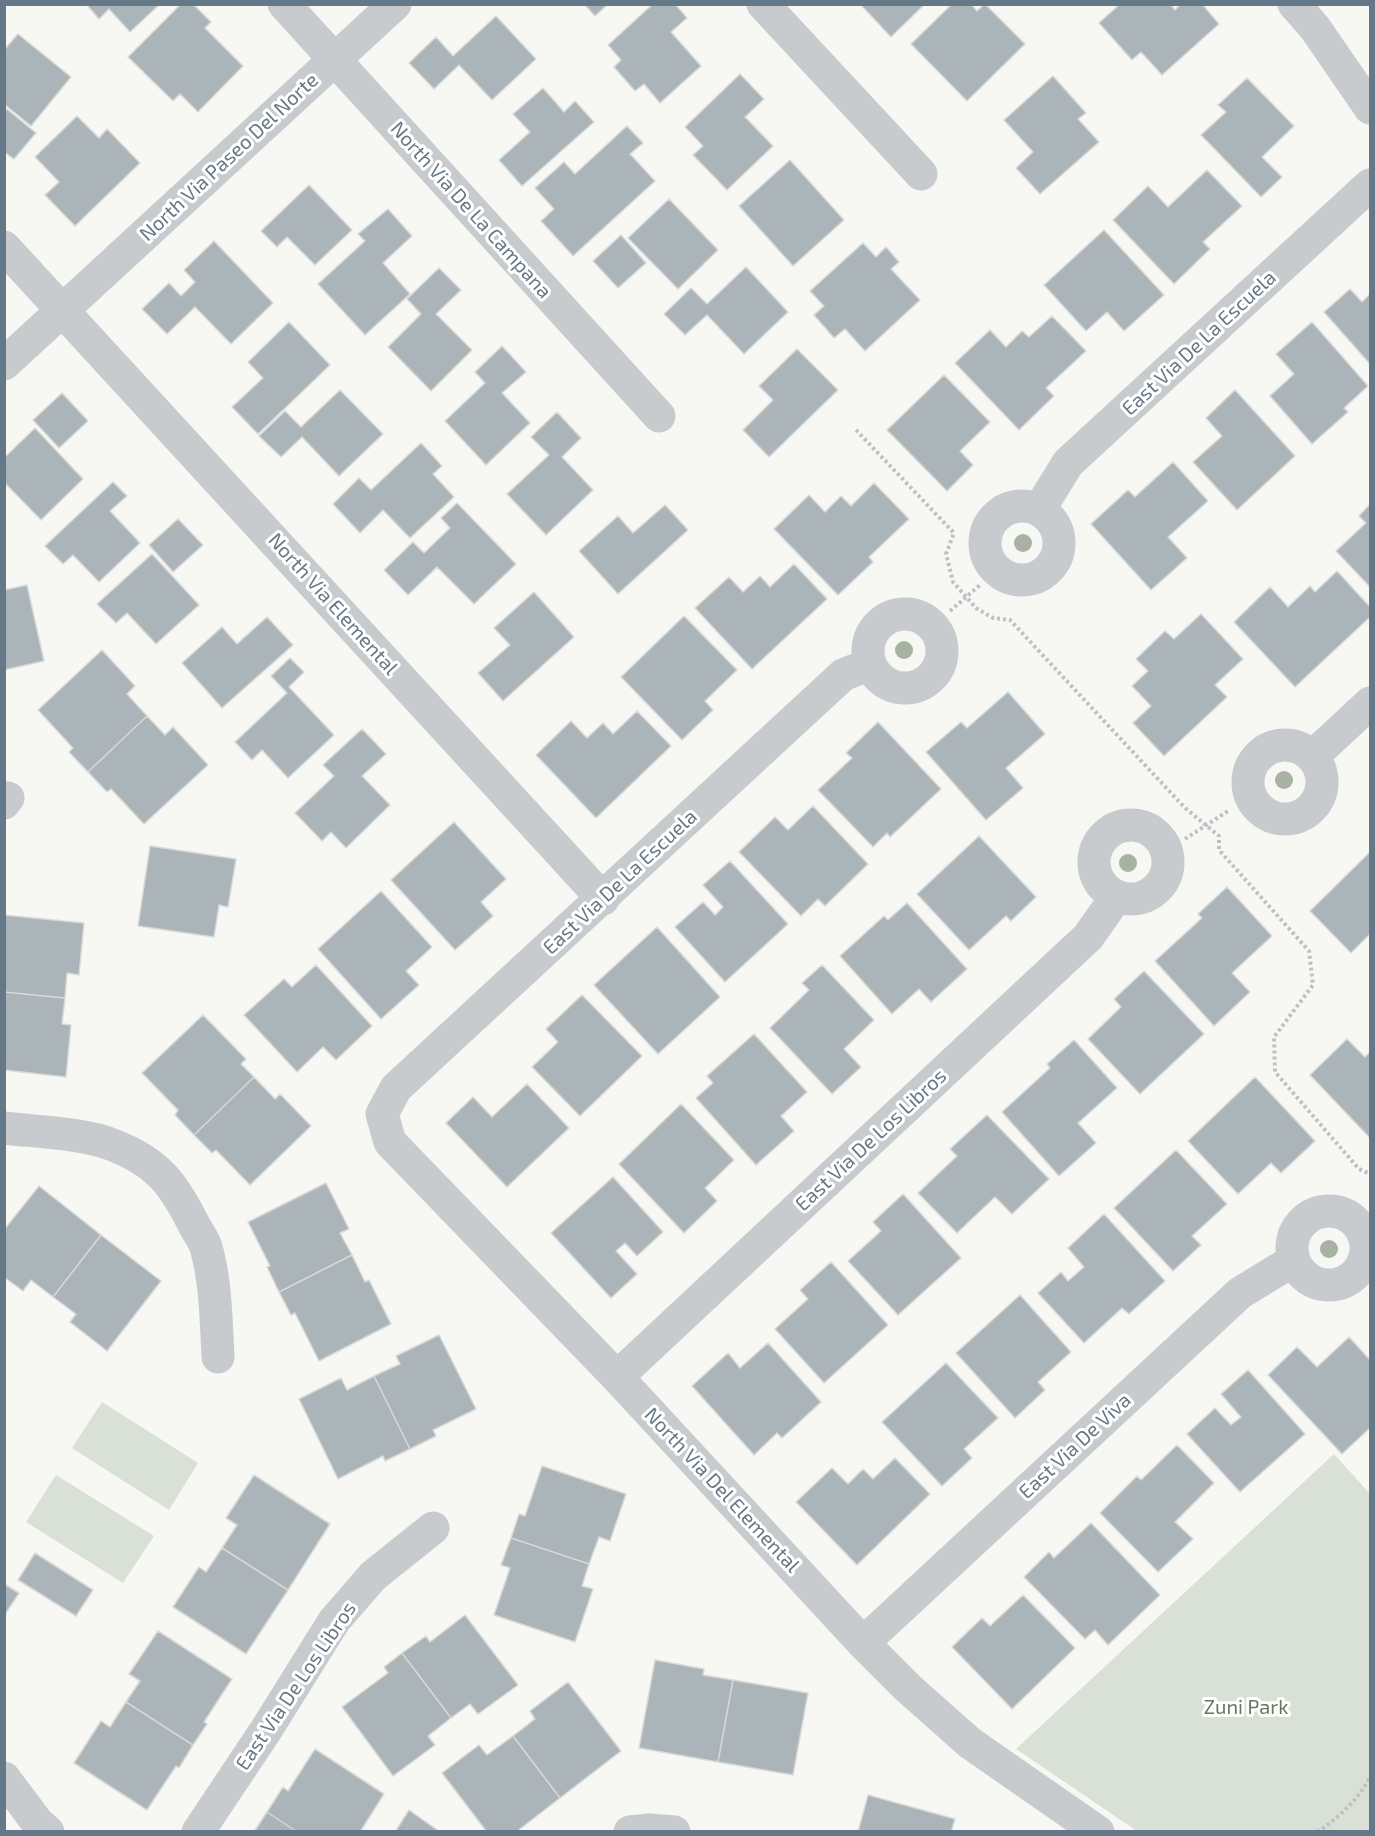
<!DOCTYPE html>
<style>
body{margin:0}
#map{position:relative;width:1375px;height:1836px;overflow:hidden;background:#f7f7f4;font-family:"Exo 2",sans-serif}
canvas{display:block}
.frame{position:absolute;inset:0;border:6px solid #657887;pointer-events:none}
</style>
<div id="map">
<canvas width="1375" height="1836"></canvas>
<div class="frame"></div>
</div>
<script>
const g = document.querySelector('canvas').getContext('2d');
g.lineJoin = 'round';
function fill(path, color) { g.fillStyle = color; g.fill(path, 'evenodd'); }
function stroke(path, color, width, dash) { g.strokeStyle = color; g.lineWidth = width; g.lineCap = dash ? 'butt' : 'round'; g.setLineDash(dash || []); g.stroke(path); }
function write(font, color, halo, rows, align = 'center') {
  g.font = font + ' "Exo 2",sans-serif'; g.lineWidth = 6; g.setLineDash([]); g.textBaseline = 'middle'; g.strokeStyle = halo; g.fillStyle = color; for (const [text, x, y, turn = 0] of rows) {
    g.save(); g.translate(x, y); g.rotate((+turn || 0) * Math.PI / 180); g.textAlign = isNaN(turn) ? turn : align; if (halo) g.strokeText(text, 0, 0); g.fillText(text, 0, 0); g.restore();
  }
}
const green = new Path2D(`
 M102,1402L198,1463L169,1510L72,1448Z
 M1334,1454L1370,1494V1831H1137L1016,1749Z
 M56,1475L154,1536L123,1583L26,1522Z`);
const building = new Path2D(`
 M86,4H160L130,32L109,9L99,19Z
 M181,4H193L211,22L205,28L243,66L198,112L180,94L173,101L128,57Z
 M584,4H608L595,16Z
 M653,4H675L687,18L671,32L701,66L660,103L644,84L635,91L614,67L621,60L608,45Z
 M860,4H925L891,37Z
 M952,4H971L977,11L985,4L1025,44L967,101L911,44Z
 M1120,4H1170L1175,10L1181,4H1202L1219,24L1162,75L1141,52L1132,60L1099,23Z
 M496,16L536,59L492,100L459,65L434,89L409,63L436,37L453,56Z
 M18,34L71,77L31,126L4,104V50Z
 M740,74L764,99L745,117L773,146L727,190L693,155L703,146L685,127Z
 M1053,76L1086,113L1078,119L1099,142L1040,194L1016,168L1033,152L1004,120Z
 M1247,78L1294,126L1262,157L1282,177L1261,197L1201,135L1226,112L1218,105Z
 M543,88L564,112L575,101L594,122L522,186L499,160L530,132L513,114Z
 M7,109L36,133L14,159L4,152V112Z
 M77,116L99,138L107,129L140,163L75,226L45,195L59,182L35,157Z
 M627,126L643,143L630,154L655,181L573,256L541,221L554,209L535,188L564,162L575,174Z
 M790,160L844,220L793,266L739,206Z
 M1207,170L1242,206L1203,242L1210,249L1174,284L1113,220L1148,186L1168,207Z
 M309,185L352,230L315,265L287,237L277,247L261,231Z
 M669,199L718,250L678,289L628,238Z
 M388,209L412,236L383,263L410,294L365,335L318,284L365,241L358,234Z
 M1104,230L1164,295L1124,331L1107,312L1086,331L1044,285Z
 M621,235L646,263L618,288L593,261Z
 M214,241L273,303L231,344L195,307L167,334L142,309L169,283L181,296L195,282L184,270Z
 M863,243L876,257L886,247L899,262L891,269L920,300L865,351L845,329L834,338L814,315L824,306L810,291Z
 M746,267L788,312L744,354L707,315L685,335L664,314L691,288L707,304Z
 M439,268L461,290L436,314L472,350L431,391L388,347L421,314L407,299Z
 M1350,289L1362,302L1370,294V364L1324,312Z
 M1052,316L1086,351L1046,388L1054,396L1019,430L955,363L990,330L1006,347L1022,331L1029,337Z
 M289,322L330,365L258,434L232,407L263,378L248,362Z
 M1312,322L1368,386L1344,408L1348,412L1312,444L1270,396L1294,374L1276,354Z
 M502,346L526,372L502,393L530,423L486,465L445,421L485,383L475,372Z
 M797,349L838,390L769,457L743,430L773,400L759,386Z
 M944,375L990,422L960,451L973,465L947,491L887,430Z
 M340,390L383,434L339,476L302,437L281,457L259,436L285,411L301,427Z
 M1235,390L1295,456L1237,510L1193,462L1222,436L1206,418Z
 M62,393L88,421L59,448L33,420Z
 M557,412L581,438L562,457L593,490L546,535L507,494L549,455L531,437Z
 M35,428L83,479L41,520L4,482V458Z
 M421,443L442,466L433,474L454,497L410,538L383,510L360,533L333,504L359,478L371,490Z
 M1173,462L1208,501L1168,537L1187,558L1151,590L1091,524L1128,490L1135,497Z
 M113,482L127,496L110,511L140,543L99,582L73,555L63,564L45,546Z
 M874,483L909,519L869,557L873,562L838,595L774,529L809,495L825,512L841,496L851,506Z
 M457,503L516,564L474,604L437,567L408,595L384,570L413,542L424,553L450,528L441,518Z
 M1370,504V587L1336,551L1366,523L1359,516Z
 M665,505L688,530L618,594L579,551L618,516L633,533Z
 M178,519L203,545L173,572L149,545Z
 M152,554L199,605L156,644L127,613L116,623L97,604Z
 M794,564L827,599L752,669L695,608L729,577L743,592L760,576L770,587Z
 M1337,571L1370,607V617L1295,687L1234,622L1270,587L1288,607L1310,586L1315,592Z
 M27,585L44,661L4,670V590Z
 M534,592L574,637L503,701L478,673L510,645L494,628Z
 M1201,614L1243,659L1215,685L1227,697L1164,756L1133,723L1151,706L1132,686L1148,671L1136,659L1165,631L1174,639Z
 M684,616L737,670L705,701L713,710L682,740L621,677Z
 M267,617L293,645L222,708L182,663L222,627L237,644Z
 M102,650L135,686L127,694L147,716L88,772L69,752L73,748L38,710Z
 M290,658L304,672L289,687L334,735L288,778L262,750L252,760L235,742L287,693L271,676Z
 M1008,692L1045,734L1006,768L1023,788L986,820L926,752L961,722L967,728Z
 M637,711L671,746L596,818L536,755L571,721L587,738L603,723L613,734Z
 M147,716L165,735L173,727L208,765L144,824L111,789L107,792L88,772Z
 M878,722L941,789L890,837L887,833L873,847L818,790L852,758L846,753Z
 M362,729L386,754L362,776L390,805L346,848L331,832L322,841L295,813L334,776L323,765Z
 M813,806L868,864L825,906L818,899L801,916L739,852L775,817L788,830Z
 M454,822L506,879L481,902L493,916L455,950L391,880Z
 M979,836L1036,897L1011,921L1006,916L969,950L917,894Z
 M150,846L236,859L228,907L219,905L214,937L138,926Z
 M1370,852V934L1351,953L1310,911Z
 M730,861L788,924L725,982L675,927L703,902L715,915L723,907L703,885Z
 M1227,887L1272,936L1232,973L1250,992L1214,1026L1155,961L1202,918L1198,914Z
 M381,891L432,947L406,971L419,985L381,1019L318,949Z
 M907,903L967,969L931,1002L919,989L892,1014L840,956L884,916L888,920Z
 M4,915L84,923L79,975L67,973L65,998L4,992Z
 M657,927L720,997L658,1054L594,985Z
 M316,965L372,1026L336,1060L323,1047L297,1072L244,1015L284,979L292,987Z
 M822,965L874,1020L844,1049L861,1067L832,1094L770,1028L809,990L802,983Z
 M1144,971L1204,1034L1140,1094L1088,1039L1121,1007L1114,999Z
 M4,992L65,998L62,1024L71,1025L66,1077L4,1070Z
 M582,995L642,1056L580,1116L532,1067L558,1042L546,1029Z
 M203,1015L246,1059L241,1064L254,1077L194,1135L175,1115L178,1110L142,1073Z
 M754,1034L807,1092L781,1116L794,1131L756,1165L696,1098L713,1083L707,1076Z
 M1347,1039L1365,1057L1370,1052V1138L1310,1075Z
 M1074,1040L1117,1088L1078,1123L1096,1143L1059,1176L1002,1112L1050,1068L1047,1064Z
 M254,1077L275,1099L280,1094L311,1126L250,1185L216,1150L212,1153L194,1135Z
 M1255,1077L1315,1141L1281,1173L1271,1163L1238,1194L1188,1141Z
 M527,1084L569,1128L507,1187L446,1123L473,1097L492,1117Z
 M681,1104L734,1160L705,1188L717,1201L684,1233L619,1164Z
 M987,1115L1049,1179L1012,1214L995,1197L957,1233L918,1193L957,1156L950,1149Z
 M1176,1150L1227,1204L1192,1236L1201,1245L1173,1271L1114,1208Z
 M613,1177L663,1232L637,1256L625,1243L616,1251L637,1274L611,1298L551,1233Z
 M326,1183L349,1229L340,1233L352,1255L279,1292L267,1267L270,1266L248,1222Z
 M39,1186L101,1235L53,1297L31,1280L23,1291L4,1277V1230Z
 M903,1194L961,1258L898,1315L848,1261L881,1231L873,1222Z
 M1104,1214L1165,1281L1129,1314L1122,1308L1084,1343L1038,1293L1061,1272L1068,1281L1084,1267L1068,1248Z
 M101,1235L161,1281L107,1351L70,1322L76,1314L53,1297Z
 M352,1255L365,1282L369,1280L391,1324L319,1361L295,1313L291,1315L279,1292Z
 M831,1262L888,1325L824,1383L775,1329L808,1299L800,1290Z
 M1020,1295L1071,1352L1038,1382L1045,1390L1015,1418L956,1353Z
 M439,1335L476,1409L433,1430L436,1436L410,1449L374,1376L400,1364L396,1356Z
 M1349,1337L1370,1360V1428L1342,1454L1268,1375L1297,1347L1317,1367Z
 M768,1343L821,1402L782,1438L777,1433L754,1455L692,1386L728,1353L740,1368Z
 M946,1363L998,1418L964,1449L972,1458L942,1486L882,1422Z
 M1248,1370L1305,1434L1240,1492L1187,1434L1215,1408L1231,1425L1241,1417L1221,1394Z
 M374,1376L410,1449L385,1461L383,1456L338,1479L299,1399L341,1378L347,1390Z
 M1177,1445L1214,1483L1175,1522L1193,1539L1158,1572L1100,1513L1137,1476L1141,1480Z
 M895,1458L930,1494L857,1565L796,1502L832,1468L848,1484L863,1469L873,1479Z
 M542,1466L626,1494L610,1541L599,1537L589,1564L511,1538L519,1514L525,1516Z
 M254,1475L330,1524L288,1590L222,1548L237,1525L226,1518Z
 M1091,1523L1160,1595L1108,1645L1095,1630L1085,1639L1024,1577L1049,1552L1054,1558Z
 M511,1538L589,1564L582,1586L593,1589L575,1642L494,1615L510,1568L501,1565Z
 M222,1548L288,1590L246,1654L173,1607L199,1567L206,1572Z
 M35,1553L93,1590L76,1616L18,1580Z
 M4,1584L19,1593L4,1616Z
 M1023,1595L1075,1648L1012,1709L952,1647L982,1618L990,1626Z
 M465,1615L518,1685L478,1714L470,1704L451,1718L402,1653L426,1636L430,1642Z
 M158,1631L232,1679L204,1722L207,1724L193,1745L126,1702L140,1681L129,1674Z
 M402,1653L451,1718L428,1736L435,1745L393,1776L342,1707L388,1673L384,1667Z
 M655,1660L704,1669L703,1675L733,1680L718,1762L639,1748Z
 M733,1680L808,1693L793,1775L718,1762Z
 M568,1682L621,1751L560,1798L513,1736L535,1719L530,1711Z
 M126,1702L193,1745L179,1768L176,1766L147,1810L74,1763L101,1721L110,1727Z
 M513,1736L560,1798L516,1832H487L442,1773L479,1745L487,1755Z
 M315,1749L384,1794L360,1832H297L267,1812L283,1787L288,1791Z
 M868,1795L955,1819L951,1832H858Z
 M409,1810L440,1832H395Z
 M267,1812L297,1832H254Z`);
const path = new Path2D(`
 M856,430L954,533L946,554L953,582L976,608L993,618L1010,620L1185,808L1219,836V850L1309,951L1313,985L1274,1037L1275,1072L1359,1169L1370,1174
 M950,611L980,585
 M1185,839L1228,811
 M1317,1832C1340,1817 1356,1801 1370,1778`);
const minor = new Path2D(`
 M284,4L659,416
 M763,4L921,174
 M4,247L603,899
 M985 543a37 37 0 1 1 74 0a37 37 0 1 1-74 0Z
 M1039,510L1068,463L1370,185
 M868 651a37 37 0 1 1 74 0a37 37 0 1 1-74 0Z
 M870,664L843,675L396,1088L382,1114L390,1142L617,1377L863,1643L908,1688L970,1743L1098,1832
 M1248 782a37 37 0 1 1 74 0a37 37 0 1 1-74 0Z
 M1312,757L1370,703
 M4,803L8,798
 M1094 862a37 37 0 1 1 74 0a37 37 0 1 1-74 0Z
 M4,1128C37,1132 83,1133 113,1145C157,1162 173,1183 193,1223C197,1231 203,1239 206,1247C216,1283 216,1320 218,1357
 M1292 1248a37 37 0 1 1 74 0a37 37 0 1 1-74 0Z
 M617,1377L1088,937L1117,896
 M863,1643L1240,1293L1294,1260
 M4,1778L37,1822L48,1832
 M198,1832L266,1730L334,1621L373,1576L433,1528
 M630,1832L649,1830L674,1832`);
const tertiary = new Path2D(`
 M1294,4L1315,28L1370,108
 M4,364L395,4`);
const trees = [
 [1023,543],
 [904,650],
 [1284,780],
 [1128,863],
 [1329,1249]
];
const streetNames = [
 ["North Via Paseo Del Norte",229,157,-43],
 ["North Via De La Campana",471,210,48],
 ["East Via De La Escuela",1199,343,-43],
 ["North Via Elemental",333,604,48],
 ["East Via De La Escuela",620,882,-43],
 ["East Via De Los Libros",871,1140,-43],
 ["East Via De Viva",1075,1446,-43],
 ["North Via Del Elemental",722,1490,47],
 ["East Via De Los Libros",296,1686,-56]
];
const parkNames = [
 ["Zuni Park",1246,1707]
];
fill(green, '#d9e0d5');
fill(building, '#abb4b9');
stroke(building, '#d9d9d6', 1.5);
stroke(path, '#bec1c3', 4, [3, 3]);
stroke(minor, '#c7cbce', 33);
stroke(tertiary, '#c7cbce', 33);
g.fillStyle = '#a7b2a3';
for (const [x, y] of trees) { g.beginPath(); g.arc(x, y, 9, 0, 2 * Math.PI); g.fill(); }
write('20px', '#657887', '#fff', streetNames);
write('20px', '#657960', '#fff', parkNames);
</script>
